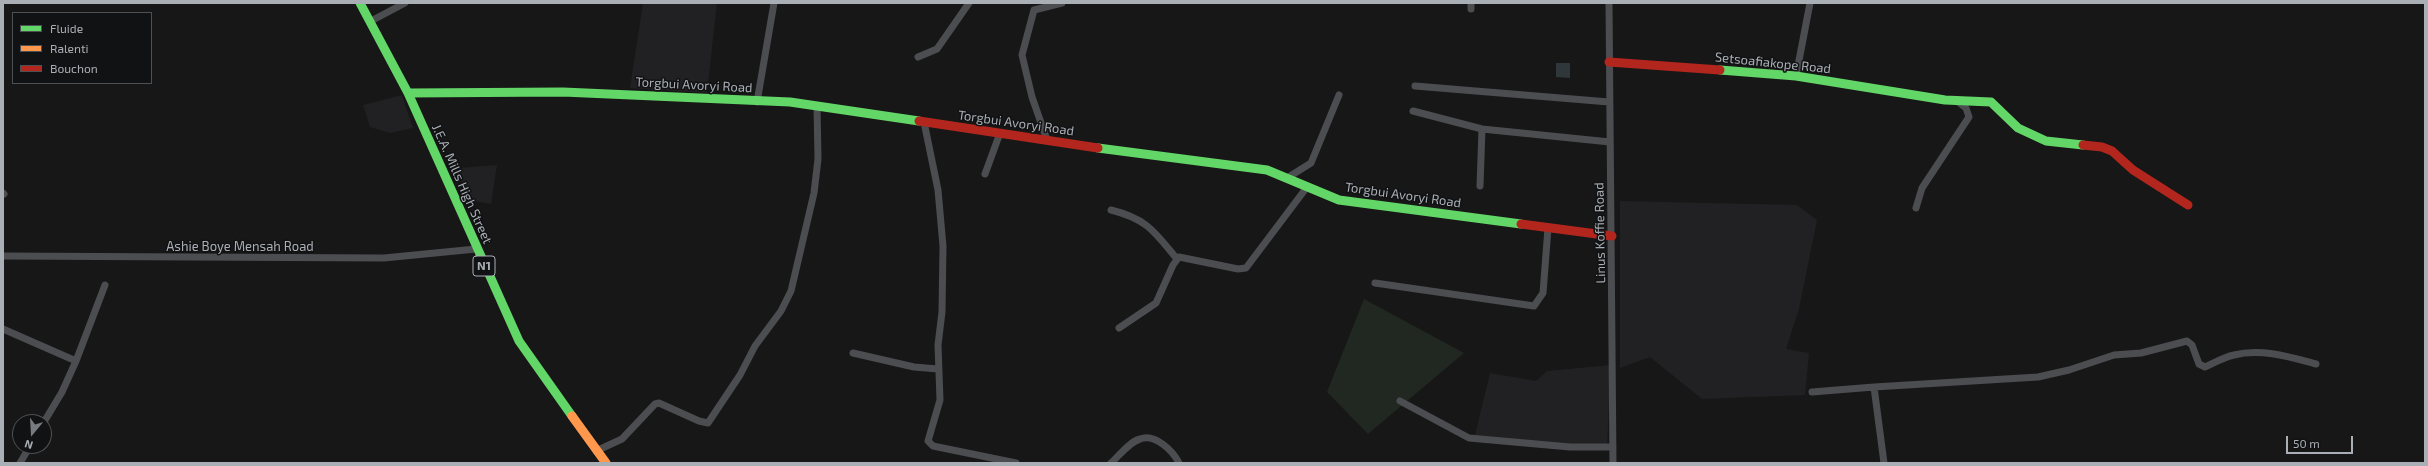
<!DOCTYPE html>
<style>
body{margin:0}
#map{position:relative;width:2428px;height:466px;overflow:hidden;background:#171717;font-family:"Exo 2",sans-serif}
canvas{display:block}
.frame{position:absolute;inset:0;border:4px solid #aaafb6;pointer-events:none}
.legend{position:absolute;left:12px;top:12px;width:140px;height:72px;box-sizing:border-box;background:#111213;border:1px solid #4e5154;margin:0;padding:5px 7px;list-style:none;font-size:12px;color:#aaafb6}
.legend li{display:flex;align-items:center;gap:8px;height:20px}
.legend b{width:20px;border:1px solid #4e5154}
.north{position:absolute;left:12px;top:414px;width:40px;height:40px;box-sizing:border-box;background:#111213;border:1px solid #4e5154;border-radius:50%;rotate:198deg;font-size:11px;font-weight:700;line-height:16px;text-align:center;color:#aaafb6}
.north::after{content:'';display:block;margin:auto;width:14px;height:18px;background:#777a7e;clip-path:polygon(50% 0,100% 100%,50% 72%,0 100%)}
.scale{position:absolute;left:2286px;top:436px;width:67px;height:18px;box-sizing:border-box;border:2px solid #aaafb6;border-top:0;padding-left:5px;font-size:12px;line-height:14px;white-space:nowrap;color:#aaafb6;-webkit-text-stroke:3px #111213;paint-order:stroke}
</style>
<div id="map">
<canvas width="2428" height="466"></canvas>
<div class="frame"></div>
<ul class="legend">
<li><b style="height:5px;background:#63d668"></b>Fluide</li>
<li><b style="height:5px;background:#ff974d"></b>Ralenti</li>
<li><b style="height:5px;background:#b3261e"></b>Bouchon</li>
</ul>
<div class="north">N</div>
<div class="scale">50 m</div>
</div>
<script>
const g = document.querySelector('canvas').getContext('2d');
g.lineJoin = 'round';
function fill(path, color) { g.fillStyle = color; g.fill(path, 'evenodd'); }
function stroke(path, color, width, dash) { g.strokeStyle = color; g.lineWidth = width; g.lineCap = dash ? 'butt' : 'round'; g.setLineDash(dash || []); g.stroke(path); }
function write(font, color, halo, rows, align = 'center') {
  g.font = font + ' "Exo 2",sans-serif'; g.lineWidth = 3; g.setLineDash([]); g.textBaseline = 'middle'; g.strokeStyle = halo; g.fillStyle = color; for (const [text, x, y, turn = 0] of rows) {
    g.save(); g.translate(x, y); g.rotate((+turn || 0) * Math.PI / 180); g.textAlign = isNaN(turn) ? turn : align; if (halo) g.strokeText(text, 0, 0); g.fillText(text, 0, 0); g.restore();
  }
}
const built = new Path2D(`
 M643,3H717L707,93L630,88Z
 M402,95L413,128L390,133L370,127L363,105Z
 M497,165L491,204L467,200L458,168Z
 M1620,201L1797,205L1817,220L1799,309L1786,349L1809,353L1805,395L1702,399L1650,357L1620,368Z
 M1611,365L1607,446H1574L1475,435L1490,373L1536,381L1547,371Z`);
const green = new Path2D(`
 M1364,299L1464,353L1368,434L1327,392Z`);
const water = new Path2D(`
 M1556,63H1570V78L1556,77Z`);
const street = new Path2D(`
 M1609,3L1613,463
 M1471,9V3
 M371,21L405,3
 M918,57L937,49L969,3
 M1796,76L1810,3
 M1415,86L1609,102
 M757,102L774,3
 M1413,111L1482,129L1610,142
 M924,122L938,190L943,246L942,312L938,345L940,400L928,441L933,446L1016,463
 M1047,140L1032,97L1022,55L1034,10L1062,3
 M985,174L1000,133
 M1287,178L1311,163L1339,95
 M1480,186L1482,129
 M3,193L4,194
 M1916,208L1922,188L1969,117L1966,108L1957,101
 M1111,210C1147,219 1154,231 1177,259
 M3,256L384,258L476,249
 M1375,283L1534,306L1543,293L1548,228
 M1119,328L1156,303L1173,265L1179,257L1238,269L1246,268L1307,187
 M3,329L76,361L105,285
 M853,353L914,367L938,369
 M1812,392L1874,387
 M1400,401L1469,438L1570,447H1613
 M44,422L62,392L76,361
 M596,451L622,439L655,404L659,403L699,421L708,423L740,375L755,346L781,311L791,291L814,193L818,159L817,106
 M20,463L30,446
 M1111,463C1119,456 1129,442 1140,439C1155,433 1173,451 1179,463
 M1884,463L1874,387L2038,377L2069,370L2114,355L2141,353L2187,341L2192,345L2199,364L2205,367C2214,363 2224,357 2234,355C2261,348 2290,357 2316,364`);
const fast = new Path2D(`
 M360,3L408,93L519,341L572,416
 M1720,70L1796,76L1945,100L1991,102L2018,128L2046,141L2083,145
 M408,93L563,92L790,102L919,121
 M1098,148L1267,170L1339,200L1521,224`);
const slow = new Path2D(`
 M572,416L606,463`);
const jam = new Path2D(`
 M1609,62L1720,70
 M919,121L1098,148
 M2083,145L2102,147L2112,151L2133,170L2188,205
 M1521,224L1612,236`);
const shields = [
 [484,266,22]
];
const shieldNames = [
 ["N1",484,266]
];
const streetNames = [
 ["Setsoafiakope Road",1773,63,6],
 ["Torgbui Avoryi Road",694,85,3],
 ["Torgbui Avoryi Road",1016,123,8],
 ["J.E.A. Mills High Street",462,184,66],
 ["Torgbui Avoryi Road",1403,195,8],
 ["Linus Koffie Road",1600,233,-91],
 ["Ashie Boye Mensah Road",240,247]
];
fill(built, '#212123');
fill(green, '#212721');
fill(water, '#2f373b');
stroke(street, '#4c4d50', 7);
stroke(fast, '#63d668', 9);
stroke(slow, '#ff974d', 9);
stroke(jam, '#b3261e', 9);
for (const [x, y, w] of shields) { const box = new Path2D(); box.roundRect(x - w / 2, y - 10, w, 20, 3); g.fillStyle = '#111213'; g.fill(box); stroke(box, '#aaafb6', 1); }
write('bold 12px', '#aaafb6', null, shieldNames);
write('13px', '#aaafb6', '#111213', streetNames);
</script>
